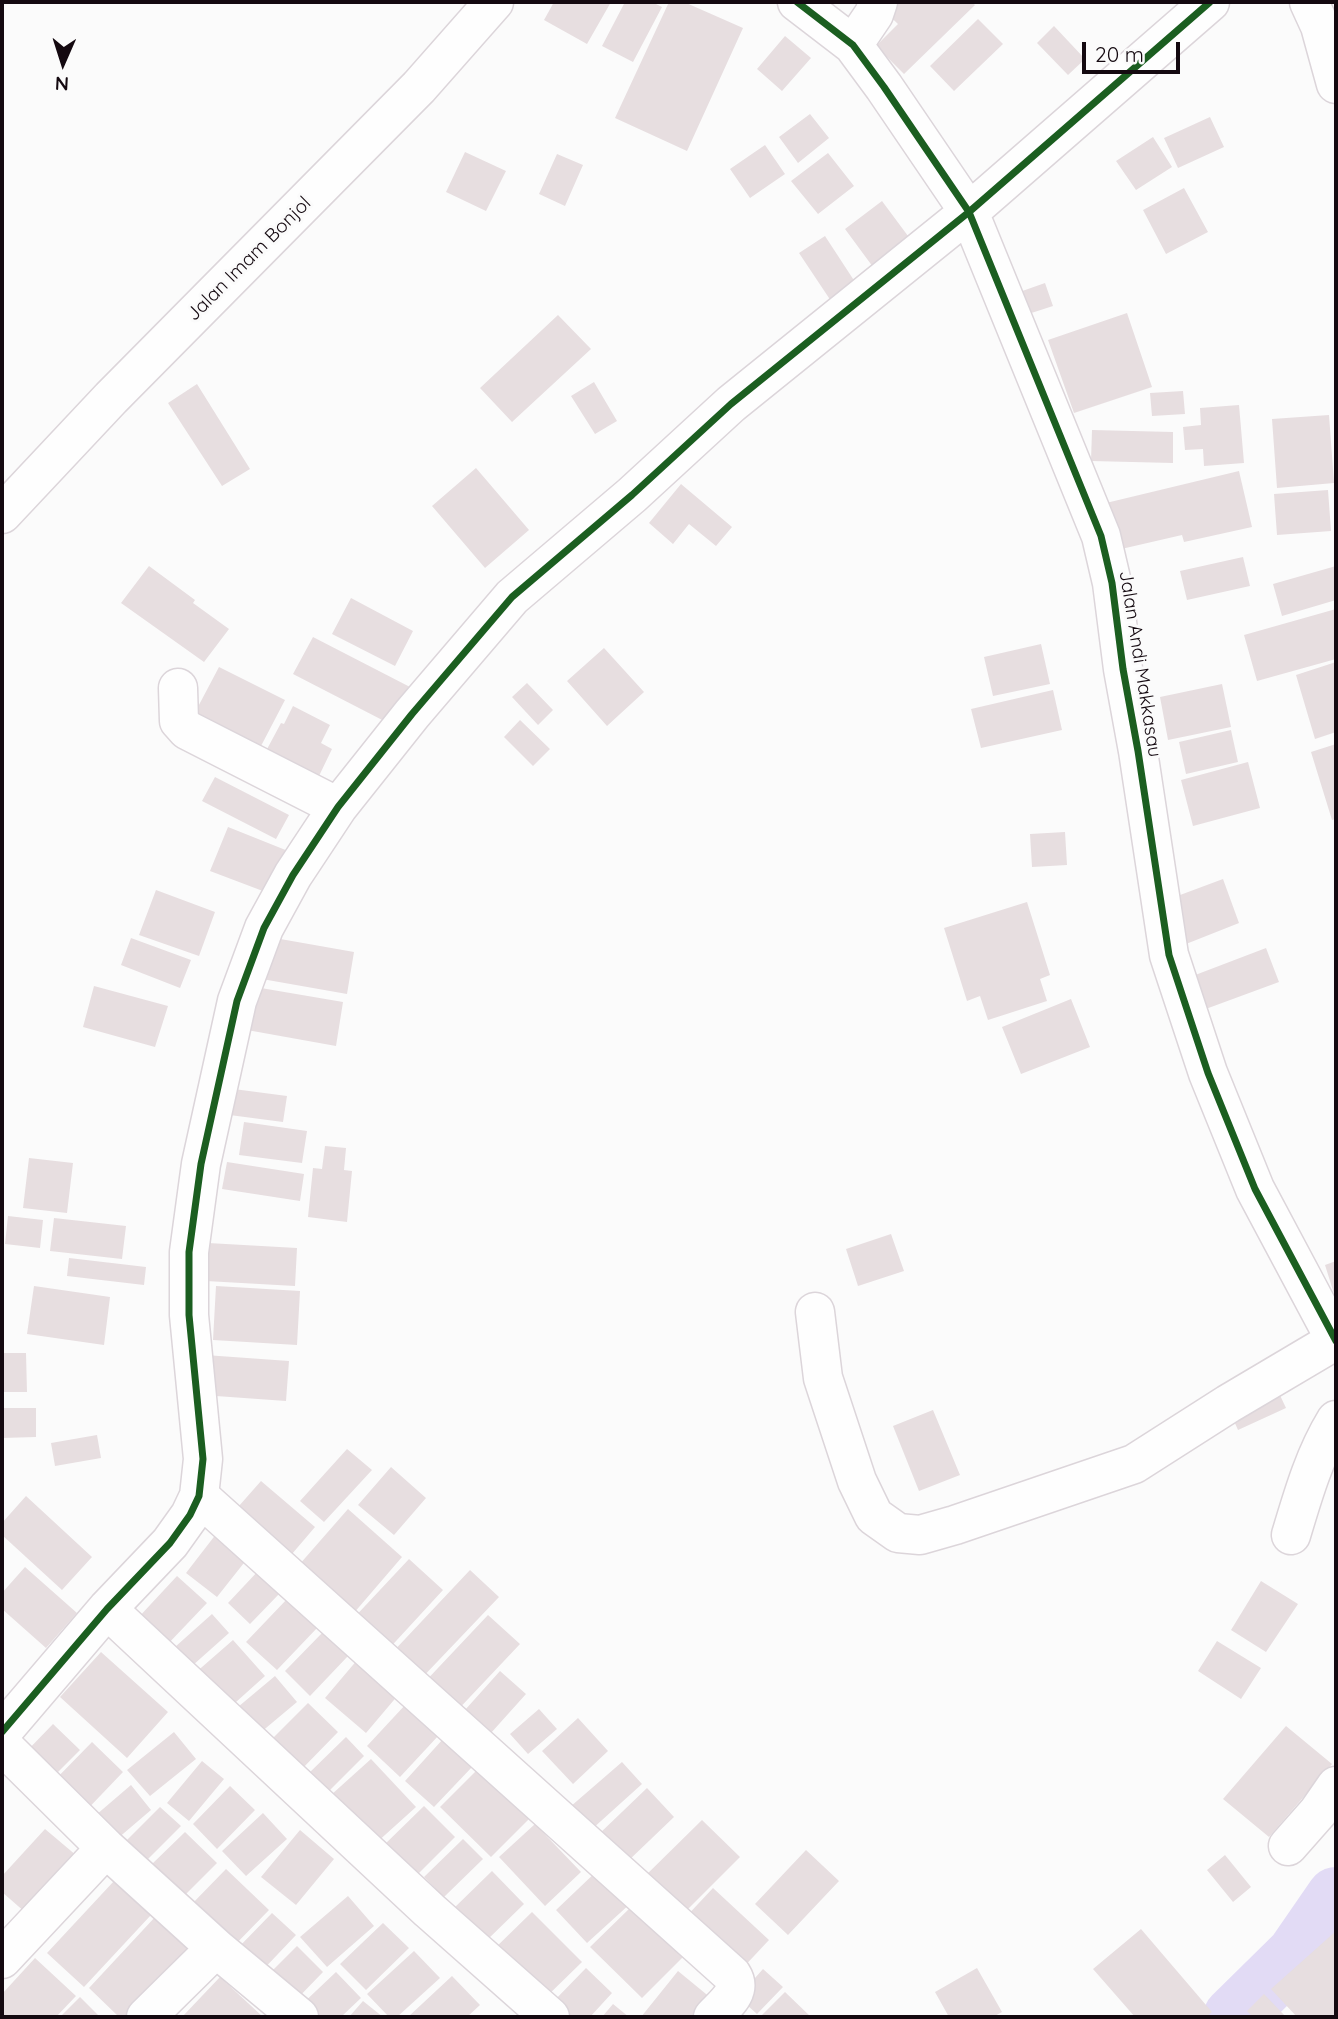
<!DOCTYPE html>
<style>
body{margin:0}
#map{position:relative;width:1338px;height:2019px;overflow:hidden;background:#fbfbfb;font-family:Quicksand,sans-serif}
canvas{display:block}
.frame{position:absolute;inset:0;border:4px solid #140910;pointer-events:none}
.north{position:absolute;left:28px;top:28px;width:70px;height:70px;-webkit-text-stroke:5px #fbfbfb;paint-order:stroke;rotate:183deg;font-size:19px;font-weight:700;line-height:28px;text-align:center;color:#140910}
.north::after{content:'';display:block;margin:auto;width:24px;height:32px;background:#140910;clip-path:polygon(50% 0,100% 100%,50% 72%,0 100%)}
.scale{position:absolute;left:1082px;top:42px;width:98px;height:32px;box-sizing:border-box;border:4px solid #140910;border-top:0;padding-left:9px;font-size:21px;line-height:24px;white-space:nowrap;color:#140910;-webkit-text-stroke:5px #fbfbfb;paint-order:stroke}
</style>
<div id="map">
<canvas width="1338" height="2019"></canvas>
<div class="frame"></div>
<div class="north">N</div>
<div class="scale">20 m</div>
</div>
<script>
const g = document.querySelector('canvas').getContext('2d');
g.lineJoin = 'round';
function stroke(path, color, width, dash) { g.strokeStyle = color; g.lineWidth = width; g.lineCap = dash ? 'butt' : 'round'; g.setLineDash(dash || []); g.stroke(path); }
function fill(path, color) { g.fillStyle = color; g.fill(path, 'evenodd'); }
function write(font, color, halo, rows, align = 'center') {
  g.font = font + ' Quicksand,sans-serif'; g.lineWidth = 6; g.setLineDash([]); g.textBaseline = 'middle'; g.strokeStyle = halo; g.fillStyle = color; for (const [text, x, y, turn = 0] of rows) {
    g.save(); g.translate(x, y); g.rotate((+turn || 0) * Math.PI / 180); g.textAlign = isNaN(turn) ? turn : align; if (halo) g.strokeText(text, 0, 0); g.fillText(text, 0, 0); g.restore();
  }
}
const river = new Path2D(`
 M1233,2017L1296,1955L1336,1897`);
const building = new Path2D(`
 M554,2H611L587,44L544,20Z
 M625,2H652L662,7L633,62L602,46Z
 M669,2H684L743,28L687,151L615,118Z
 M886,2H972L975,5L904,74L876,46L898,24L880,7Z
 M978,19L1003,44L954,91L930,66Z
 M1054,26L1085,59L1068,75L1037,43Z
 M785,36L811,58L782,91L757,69Z
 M810,114L829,138L798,163L779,137Z
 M1210,117L1224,147L1178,168L1164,138Z
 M1153,137L1172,167L1136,190L1116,161Z
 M765,145L785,174L750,198L730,169Z
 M465,152L506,171L486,211L446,192Z
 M828,153L854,186L818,214L791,181Z
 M557,154L583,165L565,206L539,194Z
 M1184,188L1208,232L1166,254L1143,210Z
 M882,201L911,240L873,267L845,229Z
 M825,236L857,285L831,301L799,253Z
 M1045,283L1053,306L1019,317L1011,295Z
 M1127,313L1152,387L1074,413L1048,340Z
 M558,315L591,349L512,422L480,388Z
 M594,382L617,421L595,434L571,396Z
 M197,384L250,469L222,486L168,403Z
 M1183,391L1185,414L1152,416L1150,393Z
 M1239,405L1244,463L1204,466L1203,449L1185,450L1183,427L1201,425L1200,408Z
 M1329,415L1334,483L1277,488L1272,419Z
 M1092,430L1173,432V463L1091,461Z
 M476,468L529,530L485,568L432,506Z
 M1239,471L1252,527L1184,542L1182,535L1117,550L1106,503Z
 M681,484L732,527L716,546L689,524L673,544L649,523Z
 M1328,490L1331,531L1277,535L1274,494Z
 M1243,557L1250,586L1187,600L1180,571Z
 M149,566L195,600L193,603L229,629L204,662L121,603Z
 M1336,566V600L1282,616L1273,584Z
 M351,598L413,631L395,666L332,634Z
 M1336,609V659L1257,681L1244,635Z
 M313,637L410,687L390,724L293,674Z
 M1041,644L1050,684L993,696L984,657Z
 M604,648L644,692L607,726L567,681Z
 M1336,662V732L1315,739L1296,675Z
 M219,667L285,700L261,746L191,720Z
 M527,683L553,710L538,725L512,697Z
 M1222,684L1231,727L1168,740L1160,697Z
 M1053,690L1062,730L981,748L971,709Z
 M293,706L330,725L321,743L332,749L318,778L266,751L281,723L284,724Z
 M520,720L550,749L533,766L504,737Z
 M1231,730L1238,762L1186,774L1179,742Z
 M1336,744V819L1332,820L1311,752Z
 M1248,762L1260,808L1193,826L1181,780Z
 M215,777L289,815L276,839L202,801Z
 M228,827L293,853L276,896L210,871Z
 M1065,832L1067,865L1032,867L1030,834Z
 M1223,879L1239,923L1181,946L1164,901Z
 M156,890L215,912L199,956L139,935Z
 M1027,902L1050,975L1040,979L1047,1001L988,1020L980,996L967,1001L944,928Z
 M269,937L354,952L347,994L262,979Z
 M131,938L191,960L180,988L121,965Z
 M1266,948L1279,982L1203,1010L1190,977Z
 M94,986L168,1006L155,1047L83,1027Z
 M255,987L343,1002L336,1046L247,1030Z
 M1071,999L1090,1047L1021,1074L1002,1027Z
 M226,1088L287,1096L283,1122L222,1114Z
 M244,1122L307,1131L302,1163L239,1155Z
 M325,1146L346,1148L344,1170L352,1171L347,1222L308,1217L313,1168L322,1169Z
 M29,1158L73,1163L67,1213L23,1208Z
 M227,1162L304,1174L300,1201L222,1189Z
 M8,1216L43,1220L40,1248L5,1244Z
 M54,1218L126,1226L122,1259L50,1251Z
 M891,1234L904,1271L858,1286L846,1249Z
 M208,1243L297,1248L295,1286L206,1281Z
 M69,1258L146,1267L144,1285L67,1276Z
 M1336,1261V1300L1325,1265Z
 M34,1286L110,1297L104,1345L27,1334Z
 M216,1286L300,1291L297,1345L213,1340Z
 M2,1353H26L27,1392H2Z
 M205,1355L289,1361L286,1401L202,1395Z
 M1278,1391L1286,1408L1238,1430L1230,1412Z
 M2,1408H36V1437L2,1438Z
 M933,1410L960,1475L919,1491L893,1426Z
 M97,1435L101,1458L55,1466L51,1443Z
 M347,1449L372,1470L324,1522L300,1501Z
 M391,1467L426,1498L394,1535L358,1505Z
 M261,1481L315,1527L286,1561L231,1515Z
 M26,1496L92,1557L62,1590L2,1535V1523Z
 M348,1509L402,1557L347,1621L292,1573Z
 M220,1529L251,1554L217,1597L186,1573Z
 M409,1559L443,1590L385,1653L350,1622Z
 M25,1567L77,1613L46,1648L2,1609V1593Z
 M259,1570L281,1592L250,1624L228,1603Z
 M470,1570L499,1597L418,1682L389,1656Z
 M177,1576L207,1603L166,1646L137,1619Z
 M1261,1581L1298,1604L1266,1652L1231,1630Z
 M288,1598L318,1627L277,1670L246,1642Z
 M212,1614L229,1633L192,1666L175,1647Z
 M488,1615L520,1644L453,1715L421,1686Z
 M323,1632L348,1656L310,1696L285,1671Z
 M233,1640L265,1676L226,1711L194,1674Z
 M1217,1641L1261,1668L1241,1699L1198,1671Z
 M101,1652L168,1712L127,1758L60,1697Z
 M358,1659L399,1694L366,1733L325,1698Z
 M500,1671L526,1694L482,1743L456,1720Z
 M275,1676L297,1702L254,1738L232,1712Z
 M308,1703L338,1732L299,1772L268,1743Z
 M406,1704L439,1735L400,1777L367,1746Z
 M539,1709L557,1729L528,1754L510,1734Z
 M578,1718L608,1751L573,1784L542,1751Z
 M53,1724L80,1750L49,1781L23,1755Z
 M1286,1726L1332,1764L1269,1837L1223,1799Z
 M174,1732L196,1759L150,1796L127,1770Z
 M346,1737L364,1756L325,1795L307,1775Z
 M443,1739L473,1766L434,1807L405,1781Z
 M92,1742L123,1772L80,1817L49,1786Z
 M371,1759L416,1807L375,1844L331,1795Z
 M202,1761L224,1779L189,1821L167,1803Z
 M622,1762L642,1784L591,1830L570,1807Z
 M481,1766L532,1816L491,1857L440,1807Z
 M131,1785L151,1810L110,1845L89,1821Z
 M230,1786L255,1810L217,1849L193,1824Z
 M647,1788L674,1817L626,1863L598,1835Z
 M424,1806L455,1837L414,1878L382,1847Z
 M160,1807L181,1826L136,1871L116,1851Z
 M263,1813L287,1839L246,1876L222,1851Z
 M702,1820L740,1857L679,1918L641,1880Z
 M535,1824L581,1872L545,1906L499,1857Z
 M45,1829L77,1856L26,1913L2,1892V1876Z
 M300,1830L334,1859L296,1905L261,1877Z
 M185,1832L217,1863L183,1897L151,1865Z
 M463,1839L483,1859L444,1897L424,1877Z
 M806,1850L839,1881L788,1935L755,1904Z
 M1225,1855L1251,1887L1233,1902L1207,1870Z
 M226,1869L269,1910L231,1949L189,1907Z
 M599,1869L631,1903L587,1943L556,1910Z
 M492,1871L524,1904L484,1943L452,1910Z
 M114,1881L151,1915L84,1987L47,1953Z
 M713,1888L769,1940L739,1972L683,1920Z
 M348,1896L374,1926L327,1967L300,1937Z
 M632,1906L683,1957L642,1998L590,1947Z
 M532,1912L582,1962L541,2002L491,1952Z
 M272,1913L296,1935L259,1974L235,1951Z
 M156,1916L199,1956L142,2017H119L89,1988Z
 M383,1923L409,1948L366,1990L340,1964Z
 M1141,1929L1212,2012L1206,2017H1135L1093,1969Z
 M1336,1931V2017H1297L1271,1989Z
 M297,1946L323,1972L293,2003L266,1977Z
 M414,1951L440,1978L397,2017H389L367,1994Z
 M35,1958L76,1996L56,2017H2V1994Z
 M586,1968L612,1993L590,2017H565L551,2004Z
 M977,1968L1002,2012L993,2017H949L935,1992Z
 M763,1969L783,1987L757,2014L738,1997Z
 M678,1971L717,2003L706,2017H641Z
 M336,1972L361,1998L341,2017H307L298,2008Z
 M452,1976L480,2005L467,2017H408Z
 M220,1977L262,2016L261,2017H182Z
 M785,1992L811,2017H760Z
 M1264,1994L1286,2017H1253L1247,2011Z
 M80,1997L100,2017H60Z
 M363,2001L383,2017H349Z
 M613,2004L629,2017H602Z`);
const minor = new Path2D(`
 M797,2L853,45L884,87L969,212L1101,536L1112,583L1123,669L1138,751L1169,955L1208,1073L1255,1189L1336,1341
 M1309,2L1320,26L1336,84
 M853,45L874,14L878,2
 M2,514L111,398L419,87L494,2
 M178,688L179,721L187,730L338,807
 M815,1312L823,1378L857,1481L874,1516L898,1533L920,1535L955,1525L1134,1464L1228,1404L1336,1340
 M199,1496L732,1975C743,1992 724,2005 713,2017
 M1291,1535C1303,1495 1314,1456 1336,1420
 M107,1609L429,1910L550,2017
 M2,1732L107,1609L170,1543L190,1515L199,1496L203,1459L189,1315V1252L201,1164L237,1001L264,928L293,875L338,807L412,714L512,597L632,495L731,404L969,212L1210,2
 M2,1745L106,1848L216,1948
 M1288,1846L1318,1812L1336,1786
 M2,1959L106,1848
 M146,2017L216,1948L299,2017`);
const cycleway = new Path2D(`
 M797,2L853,45L884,87L969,212L1101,536L1112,583L1123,669L1138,751L1169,955L1208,1073L1255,1189L1336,1341
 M2,1732L107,1609L170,1543L190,1515L199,1496L203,1459L189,1315V1252L201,1164L237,1001L264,928L293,875L338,807L412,714L512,597L632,495L731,404L969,212L1210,2`);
const streetNames = [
 ["Jalan Imam Bonjol",249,259,-45],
 ["Jalan Andi Makkasau",1140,664,81]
];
stroke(river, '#e2dbf5', 60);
fill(building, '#e7dee0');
stroke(minor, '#dcd5da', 41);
stroke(minor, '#fefefe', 38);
stroke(cycleway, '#1b5e20', 7);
write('19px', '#140910', '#fbfbfb', streetNames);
</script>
